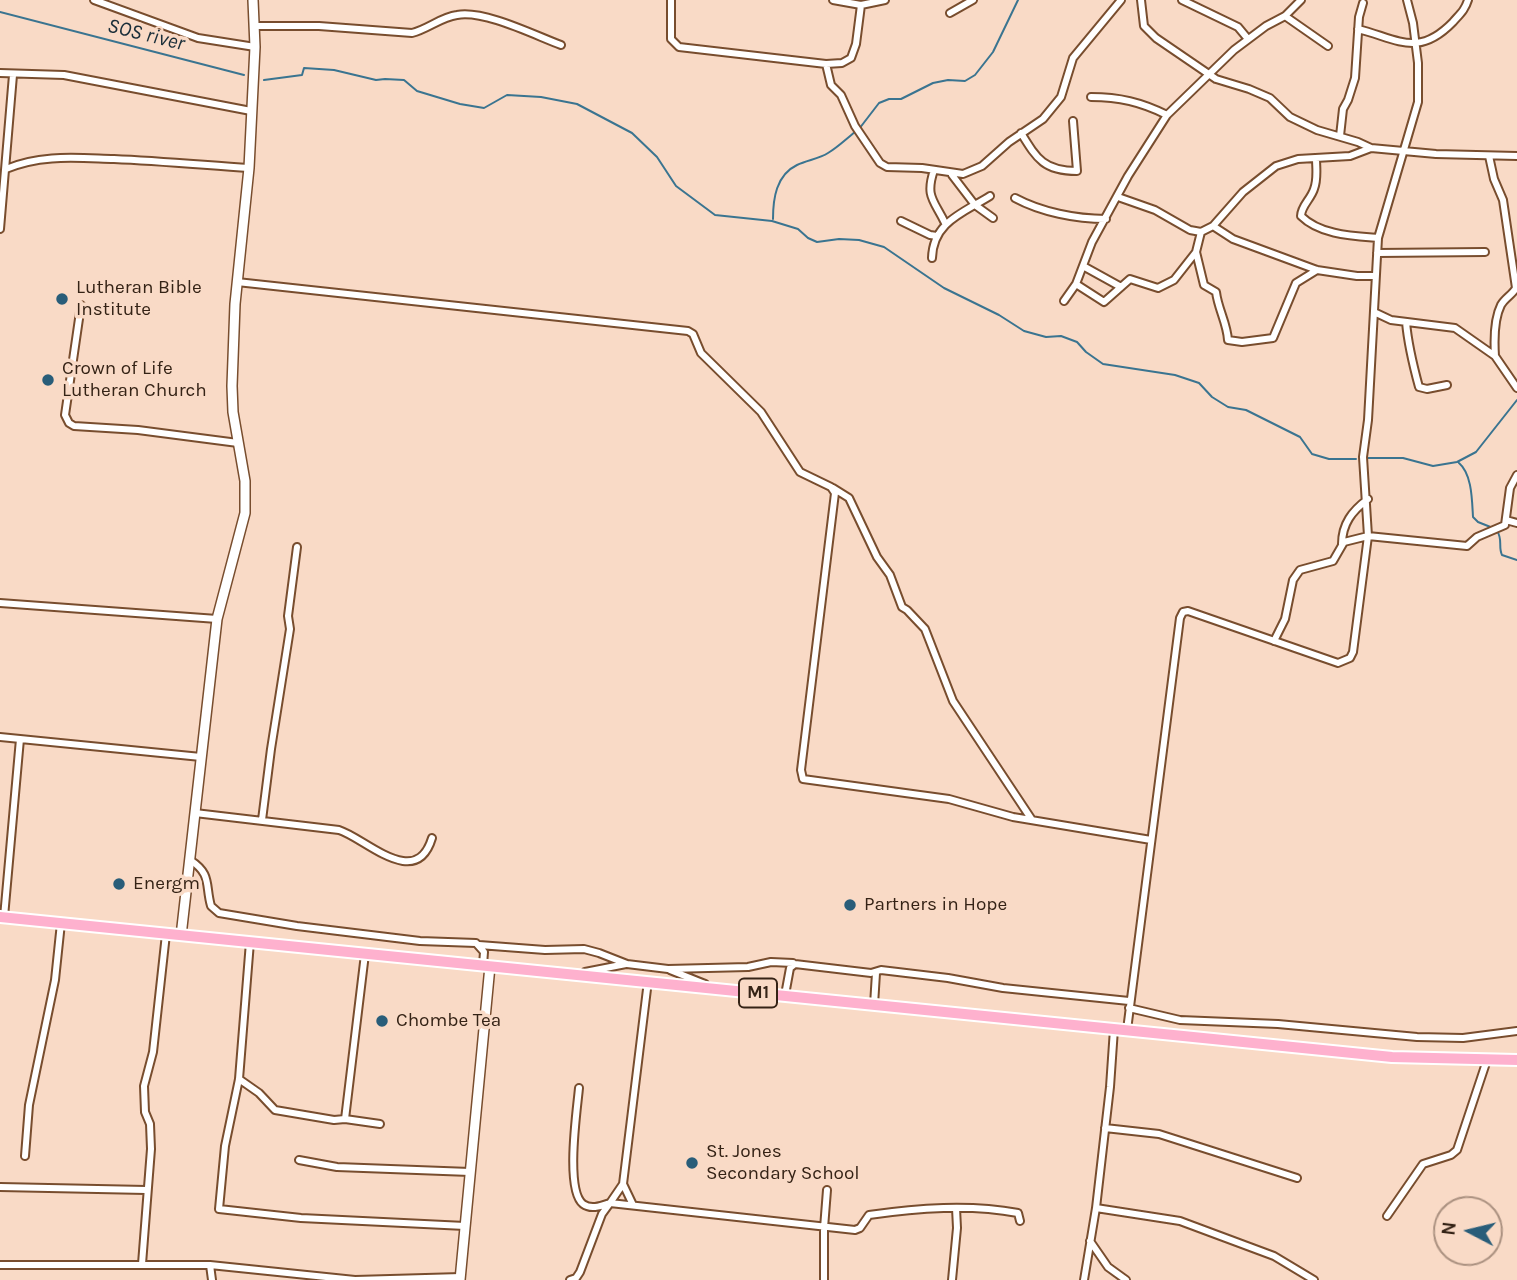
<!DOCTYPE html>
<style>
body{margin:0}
#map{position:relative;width:1517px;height:1280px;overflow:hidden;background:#f9dac6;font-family:Karla,sans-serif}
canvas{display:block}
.north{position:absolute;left:1433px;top:1196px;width:70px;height:70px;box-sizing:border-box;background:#f9dac6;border:2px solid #ab9180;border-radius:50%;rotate:277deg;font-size:19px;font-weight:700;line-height:28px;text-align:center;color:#352316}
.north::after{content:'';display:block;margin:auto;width:24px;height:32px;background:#295d79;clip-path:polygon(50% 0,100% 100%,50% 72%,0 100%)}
</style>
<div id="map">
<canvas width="1517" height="1280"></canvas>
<div class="north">N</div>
</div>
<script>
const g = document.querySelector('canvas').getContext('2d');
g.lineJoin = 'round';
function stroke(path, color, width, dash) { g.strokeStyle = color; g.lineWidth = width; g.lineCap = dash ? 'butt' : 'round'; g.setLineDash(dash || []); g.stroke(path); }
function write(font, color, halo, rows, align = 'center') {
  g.font = font + ' Karla,sans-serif'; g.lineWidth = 7; g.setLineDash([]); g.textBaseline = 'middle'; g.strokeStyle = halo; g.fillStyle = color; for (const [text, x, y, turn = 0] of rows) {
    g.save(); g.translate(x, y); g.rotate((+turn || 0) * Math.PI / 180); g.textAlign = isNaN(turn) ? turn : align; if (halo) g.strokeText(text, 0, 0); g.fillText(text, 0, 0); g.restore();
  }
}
const stream = new Path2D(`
 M0,12L244,75
 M264,80L302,75L304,68L334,70L376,80L385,79L404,80L417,91L460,104L484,108L507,95L541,97L577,104L632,133L657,157L676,186L715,215L772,221L798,229L808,238L817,242L839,239L859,240L884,247L944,288L999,315L1024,331L1046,337L1061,336L1077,342L1086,352L1103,364L1175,375L1199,383L1212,397L1228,407L1246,410L1300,437L1312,454L1329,459H1356
 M859,129L879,103L889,99H901L933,83L948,80L965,81L975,75L993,52L1018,0
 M773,219C773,199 776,175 797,165C807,160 819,159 828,153C838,147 846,139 855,132
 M1367,458H1403L1433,466L1457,462L1476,452L1517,400
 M1459,463C1472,474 1472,500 1473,517L1478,522L1493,528
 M1497,531C1503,539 1498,547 1502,555L1517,560`);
const street = new Path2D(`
 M94,0L198,38L255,47
 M671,0V39L679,47L826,64L842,63L851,58L856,44L861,5
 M833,0L861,5L885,0
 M1141,0L1144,26L1156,38L1216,79L1249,89L1270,98L1290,117L1317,130L1358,142L1371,148L1436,154L1517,156
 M1182,0L1238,27L1248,39
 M950,13L973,0
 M1285,16L1328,46
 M255,26H319L412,33C428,29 441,17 457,15C485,10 534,35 561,45
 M1358,29C1398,39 1418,58 1453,22C1460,14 1465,10 1468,0
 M826,64L831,85L841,95L855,126L880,163L887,167L922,168L963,174L982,166L1009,142L1043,119L1061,97L1073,58L1121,0
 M0,73L64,75L251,111
 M1091,97C1119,97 1141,102 1167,115
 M1021,133C1037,159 1044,171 1077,171L1073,121
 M1340,136L1343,109L1348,100L1355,78L1359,17L1363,3
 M1489,156L1494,179L1503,200L1516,288C1512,295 1505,298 1501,305C1494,319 1494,340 1495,356
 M1316,158C1316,168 1318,179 1314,189C1311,199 1301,206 1301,216C1320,235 1353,236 1378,238
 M6,169C41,154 77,158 114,159C159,161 204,165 249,168
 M934,170C925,197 934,200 945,223
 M952,175L975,205L993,218
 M1118,197L1155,210L1190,230L1201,232L1213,226L1243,192L1276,166L1298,159L1350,156L1371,148
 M1015,198C1041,212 1076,219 1106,219
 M901,221L930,235L937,236
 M1213,226L1233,239L1317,270L1357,276H1374
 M0,229L13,75
 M1201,232L1196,252L1204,285L1216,292C1218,309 1227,323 1228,340L1242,342L1273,338L1296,283L1317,270
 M1377,253L1485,252
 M932,258C933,222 963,213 990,196
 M1083,266L1121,287
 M237,282L688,331L693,334L701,353L761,412L800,472L831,487L835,493L801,770L803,779L949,799L1013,817L1151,840
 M1076,284L1104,302L1130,279L1158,288L1174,280L1196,252
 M1064,301L1076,284L1092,242L1128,176L1167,115L1234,50L1266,26L1285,16L1301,0
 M81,305L65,415L69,423L74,426L138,430L238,443
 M1374,312L1391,320L1455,328L1495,356L1517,388
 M1406,322C1408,345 1413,365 1419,387L1427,389L1447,385
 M833,488L849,498L877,557L890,575L902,607L907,610L925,629L953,701L1032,820
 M1506,520L1517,523
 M1342,544C1342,524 1352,511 1368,499
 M0,603L217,619
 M1274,641L1285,619L1293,580L1300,570L1333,561L1344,542L1368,536L1467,546L1477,537L1505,525L1510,488L1517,475
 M0,737L201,757
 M195,813L339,830C365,838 416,891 432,838
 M262,820L271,749L290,629L288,616L297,547
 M190,860C212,874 205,885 211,906L219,913L297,926L420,941L476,943L484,952L483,965
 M4,917L20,739
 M250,942L239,1079L225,1146L219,1209L301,1218L465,1226
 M479,945L545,950L584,949L599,953L627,964L668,969L748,967L771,962L793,963
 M670,970L705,984
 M585,972L626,964
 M785,995L790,968L795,964L871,973L881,970L948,978L1003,988L1129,1001
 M874,1005L876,973
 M1129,1008L1180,1020L1278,1024L1417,1037L1463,1038L1517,1031
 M1127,1030L1180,618L1183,612L1188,611L1338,663L1350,658L1353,652L1368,536L1363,457L1368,420L1378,238L1418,102V63L1413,23L1407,0
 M239,1079L259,1093L275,1110L334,1120L345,1119L380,1124
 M579,1088C577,1110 565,1190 583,1204C591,1210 601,1206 610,1203L623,1184
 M345,1119L365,954
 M1105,1128L1159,1134L1297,1178
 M25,1156L29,1105L55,980L61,923
 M299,1160L337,1167L470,1172
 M0,1187L146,1190
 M633,1205L623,1184L648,981
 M1096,1208L1180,1221L1274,1256L1314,1280
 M1387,1216L1423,1164L1451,1155L1457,1150L1487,1060
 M1090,1241L1108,1267L1126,1280
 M142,1264L151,1149L150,1124L145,1112L144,1086L153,1052L166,934
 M0,1265H210L355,1280
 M210,1265L212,1280
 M355,1280L461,1277
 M570,1280L576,1278L580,1272L602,1214L610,1203L855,1230L860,1228L869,1215C918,1208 969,1204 1018,1213L1020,1221
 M824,1280V1228L827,1190
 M952,1280L957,1228L956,1208
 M1084,1280L1096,1208L1110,1087L1114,1029`);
const secondary = new Path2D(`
 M181,936L217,619L245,513V481L233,412L232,386L235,304L249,168L255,47L253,0
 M460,1280L490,966`);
const highway = new Path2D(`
 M0,917L1392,1057L1517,1060`);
const markers = [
 [62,299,7,"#295d79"],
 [48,380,7,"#295d79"],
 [119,884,7,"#295d79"],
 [850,905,7,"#295d79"],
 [382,1021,7,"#295d79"],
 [692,1163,7,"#295d79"]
];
const shields = [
 [758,993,38]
];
const shieldNames = [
 ["M1",758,993]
];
const poiNames = [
 ["Lutheran Bible",76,288],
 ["Institute",76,310],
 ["Crown of Life",62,369],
 ["Lutheran Church",62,391],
 ["Energm",133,884],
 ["Partners in Hope",864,905],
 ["Chombe Tea",396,1021],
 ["St. Jones",706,1152],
 ["Secondary School",706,1174]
];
const waterNames = [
 ["SOS river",146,35,14]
];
stroke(stream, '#3a7490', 2);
stroke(street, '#784d2e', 10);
stroke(secondary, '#784d2e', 12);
stroke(highway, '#fff', 14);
stroke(street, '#fff', 6);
stroke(secondary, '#fff', 9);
stroke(highway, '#feb1ce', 10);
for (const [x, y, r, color] of markers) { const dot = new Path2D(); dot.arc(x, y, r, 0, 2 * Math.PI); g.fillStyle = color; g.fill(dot); stroke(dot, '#f9dac6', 2.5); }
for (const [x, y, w] of shields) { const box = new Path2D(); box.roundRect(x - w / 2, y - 14.5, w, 29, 5); g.fillStyle = '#f9dac6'; g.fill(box); stroke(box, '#352316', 2); }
write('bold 18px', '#352316', null, shieldNames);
write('19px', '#352316', '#f9dac6', poiNames, 'left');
write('italic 21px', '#1a2e39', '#f9dac6', waterNames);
</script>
